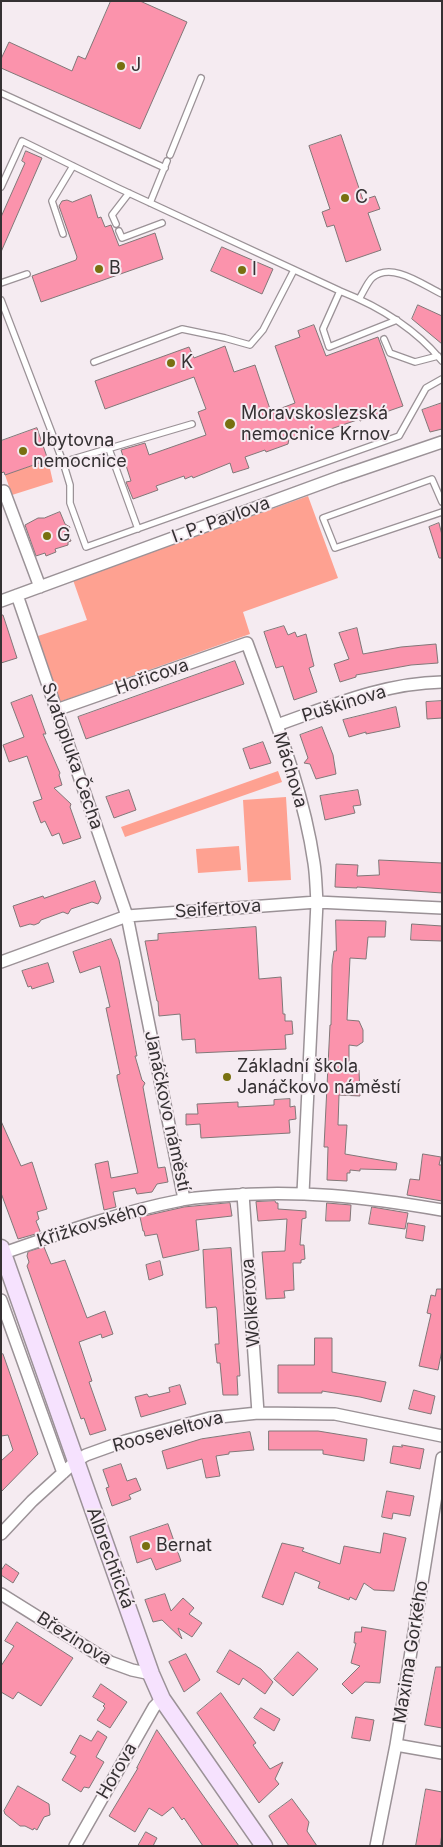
<!DOCTYPE html>
<meta charset="utf-8">
<style>
body{margin:0}
#map{position:relative;width:443px;height:1847px;overflow:hidden;background:#f5ebf1;font-family:Inter,sans-serif}
canvas{display:block}
.frame{position:absolute;inset:0;border:2px solid #353133;pointer-events:none}
</style>
<div id="map">
<canvas width="443" height="1847"></canvas>
<div class="frame"></div>
</div>
<script>
const g = document.querySelector('canvas').getContext('2d');
g.lineJoin = 'round';
function fill(path, color) { g.fillStyle = color; g.fill(path, 'evenodd'); }
function stroke(path, color, width, dash) { g.strokeStyle = color; g.lineWidth = width; g.lineCap = dash ? 'butt' : 'round'; g.setLineDash(dash || []); g.stroke(path); }
function write(font, color, halo, rows, align = 'center') {
  g.font = font + ' Inter,sans-serif'; g.lineWidth = 4; g.setLineDash([]); g.textBaseline = 'middle'; g.strokeStyle = halo; g.fillStyle = color; for (const [text, x, y, turn = 0] of rows) {
    g.save(); g.translate(x, y); g.rotate((+turn || 0) * Math.PI / 180); g.textAlign = isNaN(turn) ? turn : align; if (halo) g.strokeText(text, 0, 0); g.fillText(text, 0, 0); g.restore();
  }
}
const green = new Path2D(`
 M48,460L53,482L12,495L5,475Z
 M308,496L338,578L243,612L250,634L59,702L56,699L38,636L87,620L73,580Z
 M278,771L282,782L125,837L121,827Z
 M286,797L291,880L248,882L243,800Z
 M239,846L241,870L198,873L196,849Z`);
const building = new Path2D(`
 M111,1H140L187,22L140,129L1,68V59L9,42L72,71L78,56L85,59Z
 M341,135L363,200L375,196L380,209L368,213L381,250L346,262L334,225L327,227L322,212L330,209L309,146Z
 M26,151L42,158L1,252V217L25,163L22,161Z
 M91,195L98,218L101,217L105,227L111,225L119,246L155,233L163,259L41,302L32,276L76,260L77,257L59,206L62,201L67,200L72,202Z
 M222,247L273,269L262,294L211,271Z
 M418,305L442,316V344L412,319Z
 M314,325L326,356L378,337L403,406L360,421V419L319,433L318,429L289,439L288,444L266,452L265,450L245,457L249,468L233,473L230,463L193,478L192,476L185,479L184,476L156,486L158,490L133,499L126,482L131,481L121,450L145,443L149,455L206,435L198,412L206,409L194,377L105,409L95,381L189,347L194,358L225,346L234,372L255,365L271,412L295,403L275,346L300,337L298,331Z
 M442,403V429L430,432L422,410Z
 M37,428L48,460L5,475L4,472L1,473V441Z
 M60,512L65,524L70,527L68,532L71,541L68,542V545L55,549L56,552L46,556L45,553L36,556L25,525L38,518H44Z
 M439,523L442,535V558H439L429,527Z
 M1,615H3L17,658L1,663Z
 M284,626L288,635L295,632L297,637L306,634L314,666L309,668L317,692L294,700L283,666L276,668L264,632Z
 M357,628L363,654L401,647L436,644L438,663L411,665L356,675V677L340,682L334,664L349,659L339,633Z
 M235,661L244,684L86,739L78,717Z
 M32,695L46,734H43L60,773L59,775L62,785L54,788L71,804L70,807L81,838L63,844L59,833L52,836L45,821L41,823L33,802L42,799L27,756L9,762L3,745L24,737L11,703Z
 M442,701V718L427,719L426,702Z
 M396,707L400,727L366,734V732L349,737L343,720Z
 M322,727L333,755L336,774L316,779L310,764L304,763L308,758L300,735Z
 M263,742L271,763L250,769L243,749Z
 M129,790L136,810L114,818L106,797Z
 M358,790L361,805L353,806L355,813L325,820L320,796Z
 M379,860L442,863V893L357,887V888L335,887L336,864L358,865L357,876L379,875Z
 M95,881L101,898L98,904L92,902L71,909L68,914L63,912L41,920L39,923L34,925L30,924L20,927L13,906L43,896L44,898Z
 M336,920L386,921L385,937H368L366,959L350,958L347,1020L359,1021L363,1030V1042L357,1046L349,1045V1069L359,1070L360,1096L339,1095L338,1125H347L345,1154L397,1163L396,1170L360,1169V1171L350,1170V1173H347V1181L327,1180L328,1147H324L330,1025H331L332,965L334,951H336Z
 M412,924L442,926V941L411,940Z
 M256,927L259,979L281,977L283,1014H285V1021H292L293,1034L285,1035L286,1049L196,1053L195,1039L182,1040L180,1014L159,1016L158,1001H157L145,941L158,940V934Z
 M111,939L119,960L137,1056H135L142,1080L145,1083L143,1087L158,1168L165,1167L168,1182L157,1184L152,1192L137,1194L135,1188L113,1192L116,1207L104,1210L95,1164L108,1161L111,1178L138,1173L117,1078V1075L120,1074L106,1008L110,1007L100,966L80,973L73,952Z
 M48,963L54,982L32,989L31,986L28,987L22,971Z
 M290,1099V1107L295,1106L296,1119L289,1120L290,1133L201,1138L200,1124L186,1125V1114H198L197,1104L238,1102V1107L274,1105V1100Z
 M1,1121L21,1166L32,1162L47,1209L37,1212L39,1219L36,1221L40,1231L39,1233L18,1239L1,1193Z
 M423,1154L441,1157L439,1165H442V1201L407,1195L410,1179L419,1180Z
 M275,1201L276,1203H278V1209L306,1211V1218L302,1219L300,1245H304L305,1259L301,1260V1263H293L294,1290L284,1291L285,1298L266,1299L262,1252L285,1251L287,1219L258,1221L256,1202Z
 M230,1203L232,1216L196,1220L199,1250L163,1258L157,1234L145,1236L144,1231H143L140,1217L184,1207Z
 M327,1203L351,1205L350,1221H326Z
 M372,1207L408,1213L405,1229L369,1224Z
 M408,1223L425,1226L423,1241L406,1238Z
 M44,1247L51,1264L65,1260L87,1318L105,1311L113,1334L102,1338L101,1334L79,1342L92,1381L89,1382L106,1430L90,1435L84,1418L81,1419L27,1266L29,1262L27,1256L28,1252Z
 M231,1248L240,1376H237L238,1395H223L220,1363H217L215,1344H219L217,1310L216,1307L206,1308L203,1250Z
 M160,1261L163,1275L149,1280L146,1265Z
 M437,1289H442V1350L438,1370L419,1366L431,1314L427,1313L431,1295L435,1296Z
 M315,1338H332V1372L386,1382L381,1402L360,1397L322,1391V1393H278V1365H314Z
 M3,1354L38,1454L1,1492V1461L13,1450L8,1435L1,1436V1355Z
 M180,1385L186,1404L141,1417L135,1397L147,1394L149,1397L170,1392L169,1388Z
 M414,1390L435,1396L431,1414L409,1409Z
 M269,1431H318L367,1439L364,1461L323,1454V1450H269Z
 M250,1432L254,1450L229,1452V1454L216,1456L220,1476L206,1478L202,1459L167,1469L162,1451L201,1439Z
 M402,1445L424,1449L420,1469L390,1463L393,1446L402,1447Z
 M121,1464L127,1481L136,1478L141,1490L129,1495L131,1499L112,1506L106,1488L109,1487L103,1470Z
 M387,1491L414,1496L410,1516L393,1513L392,1519L382,1517Z
 M168,1524L181,1561L156,1570L151,1558L137,1563L130,1537Z
 M384,1533L406,1538L394,1591L374,1590L364,1583L356,1600L350,1597L349,1600L318,1588L320,1582L295,1572L283,1605L262,1597L282,1543L304,1548L302,1551L340,1564L344,1546L380,1553Z
 M6,1564L19,1573L13,1583L1,1575V1571Z
 M165,1594L171,1611L183,1598L194,1608L189,1614L202,1623L192,1637L178,1628L182,1639L162,1620L153,1622L145,1600Z
 M17,1622L73,1658L41,1706L18,1692L13,1699L1,1692V1666L14,1646L5,1641Z
 M362,1627L386,1631L380,1683L365,1682L352,1694L342,1684L360,1666L351,1663L356,1643H354L355,1632H361Z
 M230,1650L261,1669L273,1682L265,1694L243,1678L239,1685L217,1672Z
 M298,1652L318,1669L293,1696L274,1679Z
 M186,1654L200,1680L184,1692L169,1662Z
 M436,1667H442V1728L425,1725Z
 M101,1684L127,1702L110,1728L97,1720L105,1708L103,1706L105,1704L93,1697Z
 M221,1693L256,1743L253,1745L270,1769L283,1762L275,1779L279,1784L259,1803L197,1713Z
 M261,1708L280,1719L274,1731L254,1718Z
 M356,1717L374,1720L370,1741L352,1738Z
 M157,1730L202,1794L239,1846H203L184,1818L182,1820L173,1807L162,1816L149,1808L135,1832L109,1816L138,1768H137Z
 M98,1731L107,1737L96,1757L104,1762L89,1788L84,1787L81,1792L62,1780L76,1756L70,1753L80,1735L91,1741Z
 M18,1786L49,1804L50,1815L44,1817L37,1830L34,1828L33,1830L25,1826H20L5,1814L4,1811Z
 M426,1789L442,1792V1834L440,1846H416Z
 M292,1799L309,1822L307,1831L317,1846H289L270,1818L269,1816Z
 M146,1832L157,1838L153,1846H138Z`);
const service = new Path2D(`
 M1,93L165,168
 M170,155L201,78
 M1,187L22,141L118,188L340,291C378,306 415,328 442,361
 M150,203L167,161
 M116,224L112,215L129,193
 M119,231L122,238L162,223
 M63,234L52,201L73,166
 M1,283L27,274
 M340,291L323,329L329,347L397,320
 M359,299C363,293 367,283 372,278C392,261 423,285 442,294
 M1,300L63,462L70,485V503L86,547L399,436L426,388L442,379
 M384,339L390,353L415,362L438,356
 M94,362L182,329L225,338L250,345L263,330L294,270
 M109,449L138,529
 M63,462L192,424
 M442,502L432,479L323,518L335,548L442,512`);
const minor = new Path2D(`
 M4,491L40,587
 M17,595L127,916L184,1199
 M1,601L339,477L442,442
 M56,710L247,643C273,715 303,787 314,863C316,876 316,889 317,902L303,1193
 M277,725C331,706 384,683 442,682
 M1,962L127,916L317,902L442,908
 M243,1194L258,1413
 M1,1254C61,1233 120,1212 182,1200C195,1197 208,1197 220,1196C297,1189 366,1197 442,1210
 M1,1300L63,1473
 M1,1534L32,1501L76,1461L86,1455L125,1441L210,1418L258,1413L335,1414L442,1436
 M1,1594L110,1662L132,1670L151,1674
 M396,1745L442,1753
 M75,1846L154,1707L162,1699
 M376,1846L396,1745L442,1458`);
const secondary = new Path2D(`
 M1,1248L151,1674L162,1699L264,1846`);
const markers = [
 [121,66,5,"#787010"],
 [345,198,5,"#787010"],
 [99,269,5,"#787010"],
 [242,270,5,"#787010"],
 [171,363,5,"#787010"],
 [230,424,6,"#787010"],
 [23,451,5,"#787010"],
 [47,536,5,"#787010"],
 [227,1077,5,"#787010"],
 [146,1546,5,"#787010"]
];
const poiNames = [
 ["J",131,66],
 ["C",355,198],
 ["B",109,269],
 ["I",252,270],
 ["K",181,363],
 ["Moravskoslezská",241,414],
 ["nemocnice Krnov",241,435],
 ["Ubytovna",33,441],
 ["nemocnice",33,462],
 ["G",57,536],
 ["Základní škola",237,1067],
 ["Janáčkovo náměstí",237,1088],
 ["Bernat",156,1546]
];
const streetNames = [
 ["I. P. Pavlova",221,520,-20],
 ["Hořicova",152,677,-19],
 ["Puškinova",344,704,-17],
 ["Svatopluka Čecha",72,756,71],
 ["Máchova",290,770,73],
 ["Seifertova",218,909,-4],
 ["Janáčkovo náměstí",167,1111,78],
 ["Křižkovského",92,1225,-17],
 ["Wolkerova",251,1303,-94],
 ["Rooseveltova",168,1432,-15],
 ["Albrechtická",110,1558,70],
 ["Březinova",74,1639,32],
 ["Maxima Gorkého",411,1652,-81],
 ["Horova",117,1771,-60]
];
fill(green, '#fea191');
fill(building, '#fb93ac');
stroke(building, '#817778', 1);
stroke(service, '#9b9297', 8);
stroke(minor, '#9b9297', 14);
stroke(secondary, '#9b9297', 19);
stroke(service, '#fff', 5.5);
stroke(minor, '#fff', 11);
stroke(secondary, '#f6e2fe', 16);
for (const [x, y, r, color] of markers) { const dot = new Path2D(); dot.arc(x, y, r, 0, 2 * Math.PI); g.fillStyle = color; g.fill(dot); stroke(dot, '#f5ebf1', 2); }
write('18px', '#353133', '#f5ebf1', poiNames, 'left');
write('18px', '#353133', '#f5ebf1', streetNames);
</script>
